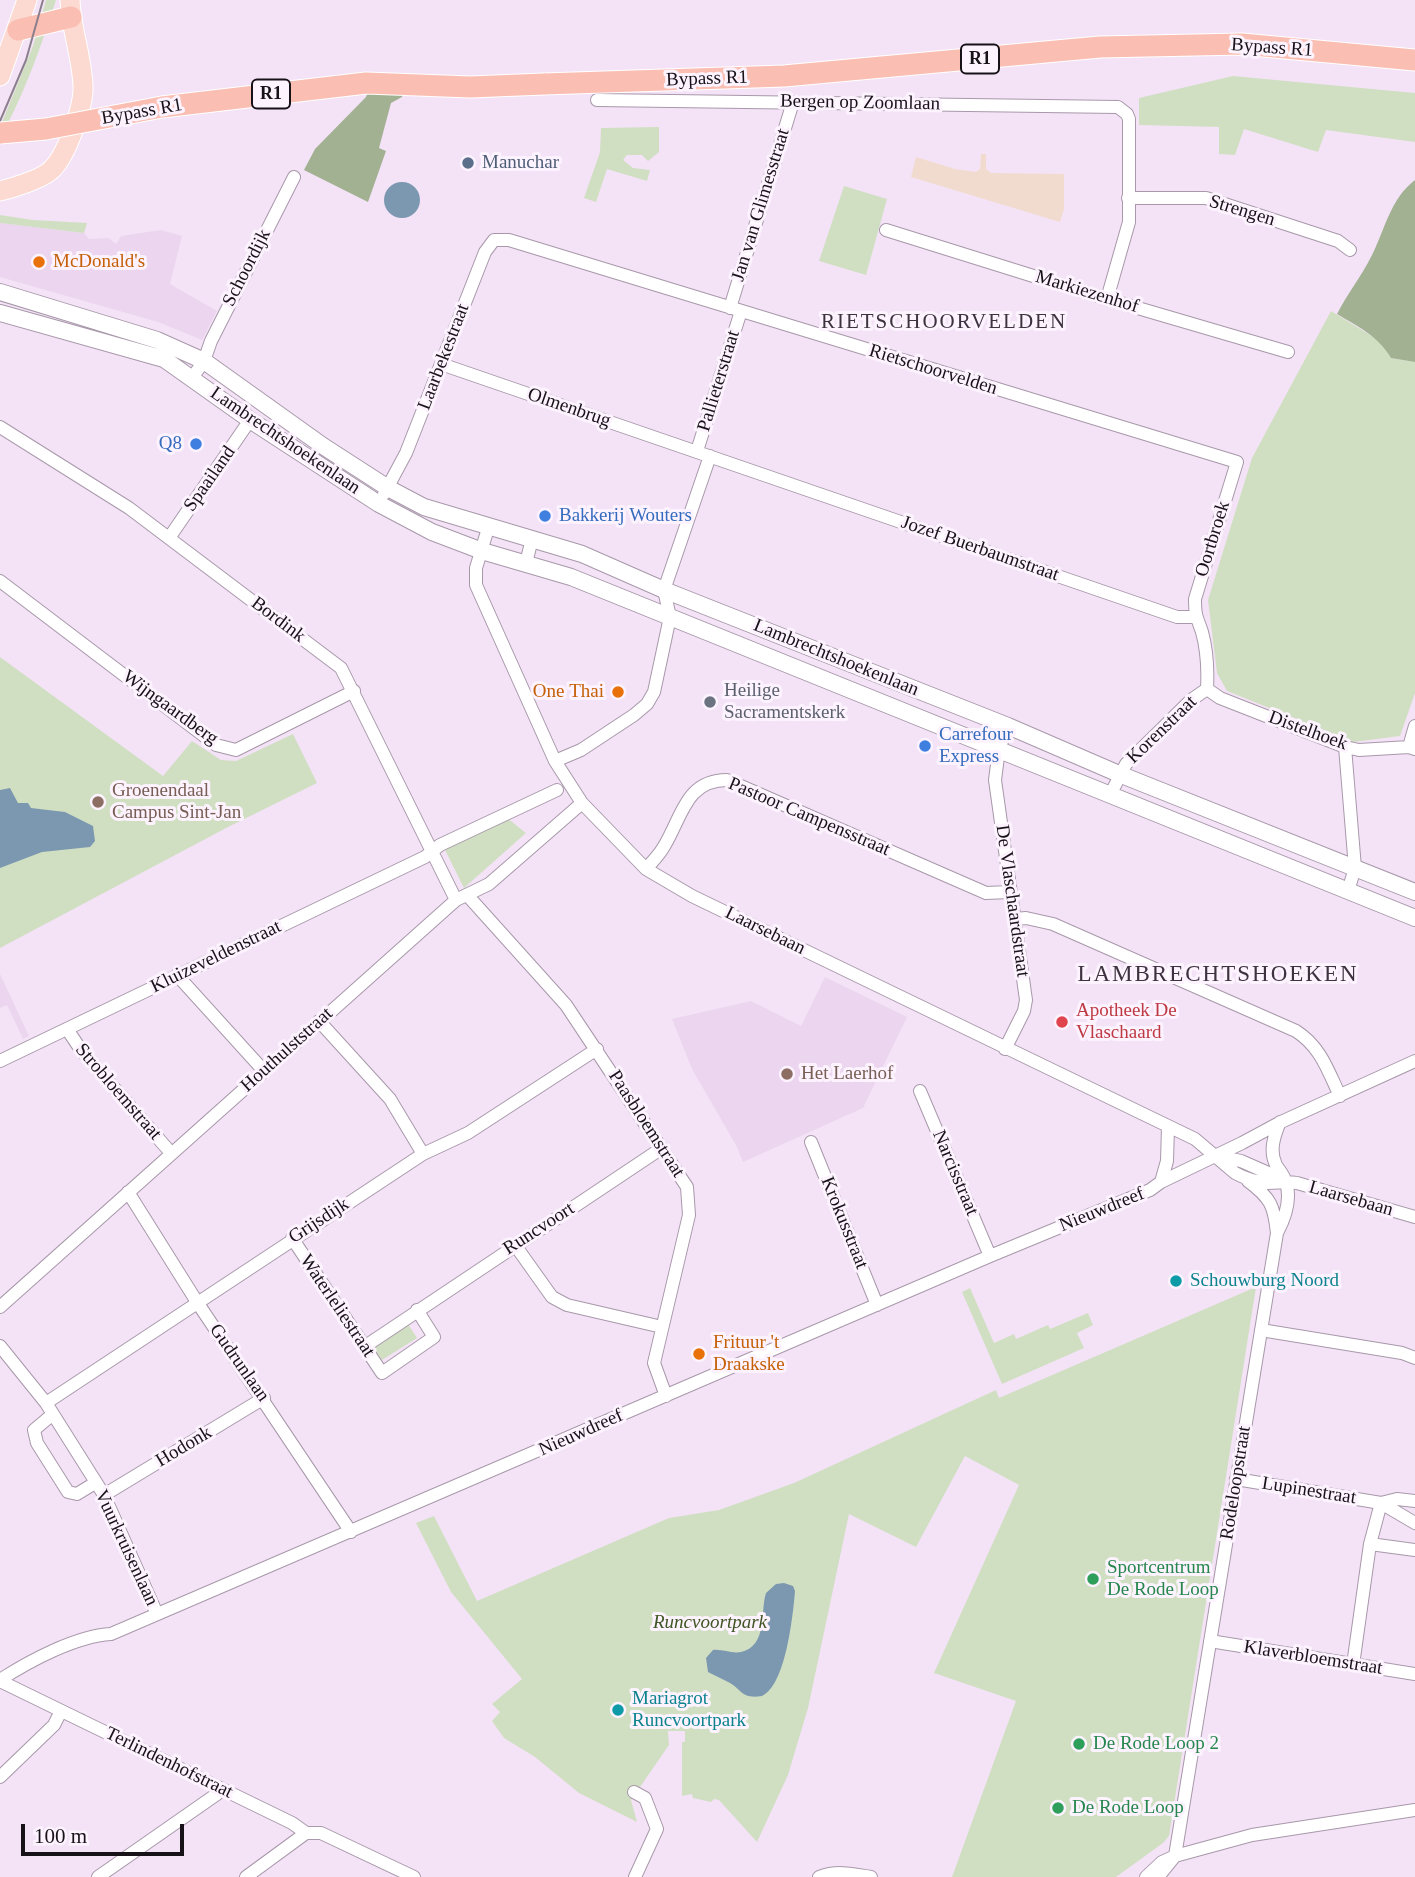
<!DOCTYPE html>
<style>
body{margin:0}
#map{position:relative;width:1415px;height:1877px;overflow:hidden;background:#f4e3f7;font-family:"Times New Roman",serif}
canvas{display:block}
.scale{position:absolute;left:21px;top:1824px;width:163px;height:32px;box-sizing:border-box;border:4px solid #171118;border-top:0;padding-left:9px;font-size:21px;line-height:24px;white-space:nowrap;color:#171118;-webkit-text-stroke:5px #fdf3ff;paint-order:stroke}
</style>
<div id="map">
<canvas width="1415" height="1877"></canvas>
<div class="scale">100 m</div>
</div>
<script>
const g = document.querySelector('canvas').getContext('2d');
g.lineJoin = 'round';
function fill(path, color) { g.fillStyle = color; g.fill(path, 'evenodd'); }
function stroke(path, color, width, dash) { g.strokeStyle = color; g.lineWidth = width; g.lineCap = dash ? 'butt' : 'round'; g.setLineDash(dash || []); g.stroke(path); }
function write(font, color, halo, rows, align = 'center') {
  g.font = font + ' "Times New Roman",serif'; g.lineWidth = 6; g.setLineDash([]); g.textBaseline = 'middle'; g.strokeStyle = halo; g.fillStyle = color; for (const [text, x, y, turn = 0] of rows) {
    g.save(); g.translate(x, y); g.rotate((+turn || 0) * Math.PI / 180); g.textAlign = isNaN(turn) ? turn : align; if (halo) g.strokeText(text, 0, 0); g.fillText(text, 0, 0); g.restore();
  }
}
const built = new Path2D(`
 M0,223L84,233L89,239L109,238L116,244L121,236L161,230L182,236L170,284L217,311L202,340L158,322L0,277Z
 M0,974L29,1036L23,1039L7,1005L0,1008Z
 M825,977L907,1017L863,1108L743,1162L737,1147L692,1069L672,1019L751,1001L801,1026Z`);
const industrial = new Path2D(`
 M981,154H986V169L991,173L1064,174V209L1060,222L911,177L916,157L955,169L976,172L980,169Z`);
const green = new Path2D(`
 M46,0H56C41,47 24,95 0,138V127L33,46Z
 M1233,76L1415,93V142L1326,130L1318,152L1244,129L1235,155L1219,154V127L1139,125V98Z
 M659,127V152L648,161L642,155H627L623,160L633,168L650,170L647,181L607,169L596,202L584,198L600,152L601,128Z
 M844,186L887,199L866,275L819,261Z
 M0,215L33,220L87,223L84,233L0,223Z
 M1331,311L1375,338L1382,343L1391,358L1415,362V693L1400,736L1354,742L1227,691L1217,673L1208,600L1252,458Z
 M0,657L163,776L192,741L221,760L236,761L293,734L317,783L228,827L0,948Z
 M507,818L526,833L464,888L445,850Z
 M1256,1287L1169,1836L1163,1843L1116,1877H952L1016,1701L934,1673L1019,1485L965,1456L916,1547L849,1514L808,1708L788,1775L757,1842L719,1800L714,1799L711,1802L693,1798L692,1794L682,1796V1742H685V1731H668L669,1745L631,1800L637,1822L579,1793L535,1757L504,1738L492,1721L500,1712L492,1704L522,1679L451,1592L416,1523L434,1516L477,1601L669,1518L719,1510L794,1483L996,1390L999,1398Z
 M970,1288L994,1343L1014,1334L1016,1339L1048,1325L1050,1329L1088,1313L1093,1325L1077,1333L1084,1348L1002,1384L962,1292Z
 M408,1324L417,1338L382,1360L373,1347Z`);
const forest = new Path2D(`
 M404,91L402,97L391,103L379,148L386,151L368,202L304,170L315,149L366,97L368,92Z
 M1415,180V362L1391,358C1377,335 1360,328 1337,314C1347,294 1361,277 1371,257C1385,230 1390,199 1415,180Z`);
const water = new Path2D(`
 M384 200a18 18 0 1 1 36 0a18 18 0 1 1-36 0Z
 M10,788L18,803H28L31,808L65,812L93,826L95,841L90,847L42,852L0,868V790Z
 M784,1583L793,1586L795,1591C793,1615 786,1685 762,1696C742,1699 743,1691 730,1683C723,1679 715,1676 708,1672L706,1658L713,1650C723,1649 732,1654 741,1652C768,1646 760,1611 766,1593L776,1584Z`);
const minor = new Path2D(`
 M597,100L1118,107L1127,114L1129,119V222L1107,299
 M1128,198H1206L1338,241L1350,250
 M886,230L1107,299L1288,352
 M730,308L793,102
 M441,364L1177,617H1195
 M192,378L204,361L211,341L294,177
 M0,427L129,508L341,668L456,900
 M697,451L741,311
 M384,494L406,453L485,252L494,240H509L1237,462L1195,599C1195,617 1197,617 1202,632C1207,650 1208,670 1207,689
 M489,525L476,568V585L555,761L582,803L646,869L692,896L1195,1139L1235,1173C1244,1178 1258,1182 1268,1183C1279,1183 1287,1181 1297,1183L1415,1217
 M169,538L250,420
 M526,563L532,539
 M0,581L216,745L236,750L354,691
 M1207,689L1220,698L1345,747L1359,750L1409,747L1415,749
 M1345,747L1355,868L1348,891
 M1409,747L1415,726
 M555,761L581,750L634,715L647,704L654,692L670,617L664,590L710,456
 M1110,795L1126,764L1191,700L1207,689
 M646,869C652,862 659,855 663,848C682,818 685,780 727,780L986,893L1010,892
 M468,896L566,1005L687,1187L689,1215L654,1363L666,1396
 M1015,919L1026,918L1053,924L1296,1031C1321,1047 1328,1071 1340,1096
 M177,975L264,1071
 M319,1021L390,1099L423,1154
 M67,1029L81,1050L171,1153
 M1005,1049L1024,1011L1026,1000L995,780L999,749L1008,726
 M0,1061L425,857L440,845L557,790
 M920,1091L990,1256
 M811,1142L877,1305
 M1216,1156L1241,1161L1284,1180
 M1161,1182L1167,1161L1168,1127
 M128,1192L197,1302L351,1532
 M1277,1233C1285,1218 1292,1197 1285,1180C1283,1174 1279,1170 1276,1165C1269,1151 1274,1136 1280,1122
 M292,1238L382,1373L434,1337L417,1310
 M515,1245L552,1297L567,1305L662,1327
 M0,1307L456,900L489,884L582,803
 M1261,1330L1402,1353L1415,1358
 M0,1346L46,1403L104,1495L157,1614
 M364,1347L662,1148
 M46,1403L423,1154L468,1133L597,1049
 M53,1414L34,1430L37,1443L68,1492L77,1494L95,1483
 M1236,1479L1381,1503L1415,1523
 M104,1495L264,1398
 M1381,1503L1397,1499L1415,1501
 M1370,1544L1415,1550
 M1210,1641L1415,1674
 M1353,1665L1370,1544L1381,1503
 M0,1680C29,1661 76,1636 111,1634L990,1256L1150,1190L1161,1182L1242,1143L1281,1122L1415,1061
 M0,1681L292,1823L306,1833H321L414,1877
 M0,1777L54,1725L61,1711
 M634,1792L645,1798L657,1829L635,1877
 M98,1877L217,1794L220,1789
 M246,1877L306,1833
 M819,1877C837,1870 853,1874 871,1877
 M1146,1877L1162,1862L1175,1856L1252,1835L1415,1810
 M1158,1877L1175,1856L1277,1233C1274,1206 1271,1198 1248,1181`);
const tertiary = new Path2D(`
 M0,292L157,340L204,361L323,446L388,488L424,507L582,554L664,590L1008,726L1119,774L1415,892
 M0,313L164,359L250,420L379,504L432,532L482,551L571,577L1415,918`);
const primary = new Path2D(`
 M0,76L27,0
 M0,191C13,188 41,179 50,171C66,158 84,106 83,86C82,57 71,29 70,0`);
const motorway = new Path2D(`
 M18,30L71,17
 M544,84L784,76L1100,47L1242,44L1415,60`);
const tram = new Path2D(`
 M0,121L26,60L43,0`);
const motorwayBridge = new Path2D(`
 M0,133L46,129L162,107L366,83L470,87L544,84`);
const markers = [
 [468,163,7,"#5c6f8a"],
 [39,262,7,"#e8710a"],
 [196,444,7,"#3f7fe0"],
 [545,516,7,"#3f7fe0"],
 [618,692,7,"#e8710a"],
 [710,702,7,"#6b7280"],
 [925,746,7,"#3f7fe0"],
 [98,802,7,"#8d6e63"],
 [1062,1022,7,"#e0444e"],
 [787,1074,7,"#8d6e63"],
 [1176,1281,7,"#0f9aa8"],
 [699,1354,7,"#e8710a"],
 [1093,1579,7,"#2e9e5b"],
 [618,1710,7,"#0f9aa8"],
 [1079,1744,7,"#2e9e5b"],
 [1058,1808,7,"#2e9e5b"]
];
const shields = [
 [980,59,38],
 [271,94,38]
];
const shieldNames = [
 ["R1",980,59],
 ["R1",271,94]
];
const streetNames = [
 ["Bypass R1",1272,48,4],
 ["Bypass R1",707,79,-2],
 ["Bergen op Zoomlaan",860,103,1],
 ["Bypass R1",142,112,-10],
 ["Jan van Glimesstraat",761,205,-73],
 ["Strengen",1242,211,17],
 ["Schoordijk",247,268,-63],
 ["Markiezenhof",1087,292,17],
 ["Laarbekestraat",444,357,-69],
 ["Rietschoorvelden",933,370,17],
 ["Pallieterstraat",719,381,-73],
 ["Olmenbrug",569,408,19],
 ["Lambrechtshoekenlaan",285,441,34],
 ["Spaailand",210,479,-55],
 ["Oortbroek",1213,539,-73],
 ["Jozef Buerbaumstraat",980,549,19],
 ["Bordink",278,620,37],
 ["Lambrechtshoekenlaan",836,658,22],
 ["Wijngaardberg",170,708,36],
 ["Korenstraat",1162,730,-44],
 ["Distelhoek",1308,731,20],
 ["Pastoor Campensstraat",809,817,23],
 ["De Vlaschaardstraat",1012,901,82],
 ["Laarsebaan",765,931,26],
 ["Kluizeveldenstraat",216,957,-26],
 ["Houthulststraat",287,1050,-42],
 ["Strobloemstraat",118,1092,49],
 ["Paasbloemstraat",646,1124,57],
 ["Narcisstraat",955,1173,67],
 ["Laarsebaan",1351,1199,16],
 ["Nieuwdreef",1102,1210,-22],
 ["Grijsdijk",319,1221,-33],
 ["Krokusstraat",844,1223,68],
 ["Runcvoort",539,1229,-33],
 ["Waterleliestraat",337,1306,56],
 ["Gudrunlaan",239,1363,55],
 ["Nieuwdreef",581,1433,-24],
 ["Hodonk",184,1447,-31],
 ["Rodeloopstraat",1236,1483,-81],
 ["Lupinestraat",1309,1491,9],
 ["Vuurkruisenlaan",126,1548,65],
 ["Klaverbloemstraat",1313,1658,9],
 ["Terlindenhofstraat",169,1763,26]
];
const serviceNames = [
 ["Manuchar",482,163]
];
const foodNames = [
 ["McDonald's",53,262],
 ["One Thai",604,692,"right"],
 ["Frituur 't",713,1343],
 ["Draakske",713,1365]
];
const shopNames = [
 ["Q8",182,444,"right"],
 ["Bakkerij Wouters",559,516],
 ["Carrefour",939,735],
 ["Express",939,757]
];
const worshipNames = [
 ["Heilige",724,691],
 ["Sacramentskerk",724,713]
];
const educationNames = [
 ["Groenendaal",112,791],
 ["Campus Sint-Jan",112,813],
 ["Het Laerhof",801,1074]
];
const healthNames = [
 ["Apotheek De",1076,1011],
 ["Vlaschaard",1076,1033]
];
const cultureNames = [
 ["Schouwburg Noord",1190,1281],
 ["Mariagrot",632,1699],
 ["Runcvoortpark",632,1721]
];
const leisureNames = [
 ["Sportcentrum",1107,1568],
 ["De Rode Loop",1107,1590],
 ["De Rode Loop 2",1093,1744],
 ["De Rode Loop",1072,1808]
];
const parkNames = [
 ["Runcvoortpark",710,1623]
];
const neighbourhoodNames = [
 ["RIETSCHOORVELDEN",944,322]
];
const quarterNames = [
 ["LAMBRECHTSHOEKEN",1218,975]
];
fill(built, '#ebd5ef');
fill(industrial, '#f1dbce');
fill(green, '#d0dfc2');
fill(forest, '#a1b191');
fill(water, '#7c98b1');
stroke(minor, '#a898aa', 14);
stroke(tertiary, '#a898aa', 18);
stroke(primary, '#fff', 21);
stroke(motorway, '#fff', 23);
stroke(minor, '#fff', 12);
stroke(tertiary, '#fff', 16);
stroke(primary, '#fcd9d1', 19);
stroke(motorway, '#fabfb2', 21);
stroke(tram, '#8b7f8d', 2);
stroke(motorwayBridge, '#fff', 23, []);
stroke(motorwayBridge, '#fabfb2', 21);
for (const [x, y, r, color] of markers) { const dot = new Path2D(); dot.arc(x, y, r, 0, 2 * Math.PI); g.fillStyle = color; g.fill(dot); stroke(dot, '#fdf3ff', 2.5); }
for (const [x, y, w] of shields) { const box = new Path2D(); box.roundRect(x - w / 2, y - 14.5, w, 29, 5); g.fillStyle = '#fdf3ff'; g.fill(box); stroke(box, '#171118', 2); }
write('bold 18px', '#171118', null, shieldNames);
write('19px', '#171118', '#fdf3ff', streetNames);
write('19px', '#4e5e75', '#fdf3ff', serviceNames, 'left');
write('19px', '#c56008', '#fdf3ff', foodNames, 'left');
write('19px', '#366cbe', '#fdf3ff', shopNames, 'left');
write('19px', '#5b616d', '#fdf3ff', worshipNames, 'left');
write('19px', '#785e54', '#fdf3ff', educationNames, 'left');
write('19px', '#be3a42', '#fdf3ff', healthNames, 'left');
write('19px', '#0d838f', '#fdf3ff', cultureNames, 'left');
write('19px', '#27864d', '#fdf3ff', leisureNames, 'left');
write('italic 19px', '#405625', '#fdf3ff', parkNames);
g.letterSpacing = '2px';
write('21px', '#3e3140', '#fdf3ff', neighbourhoodNames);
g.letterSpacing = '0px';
g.letterSpacing = '2px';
write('23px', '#3e3140', '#fdf3ff', quarterNames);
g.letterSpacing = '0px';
</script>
